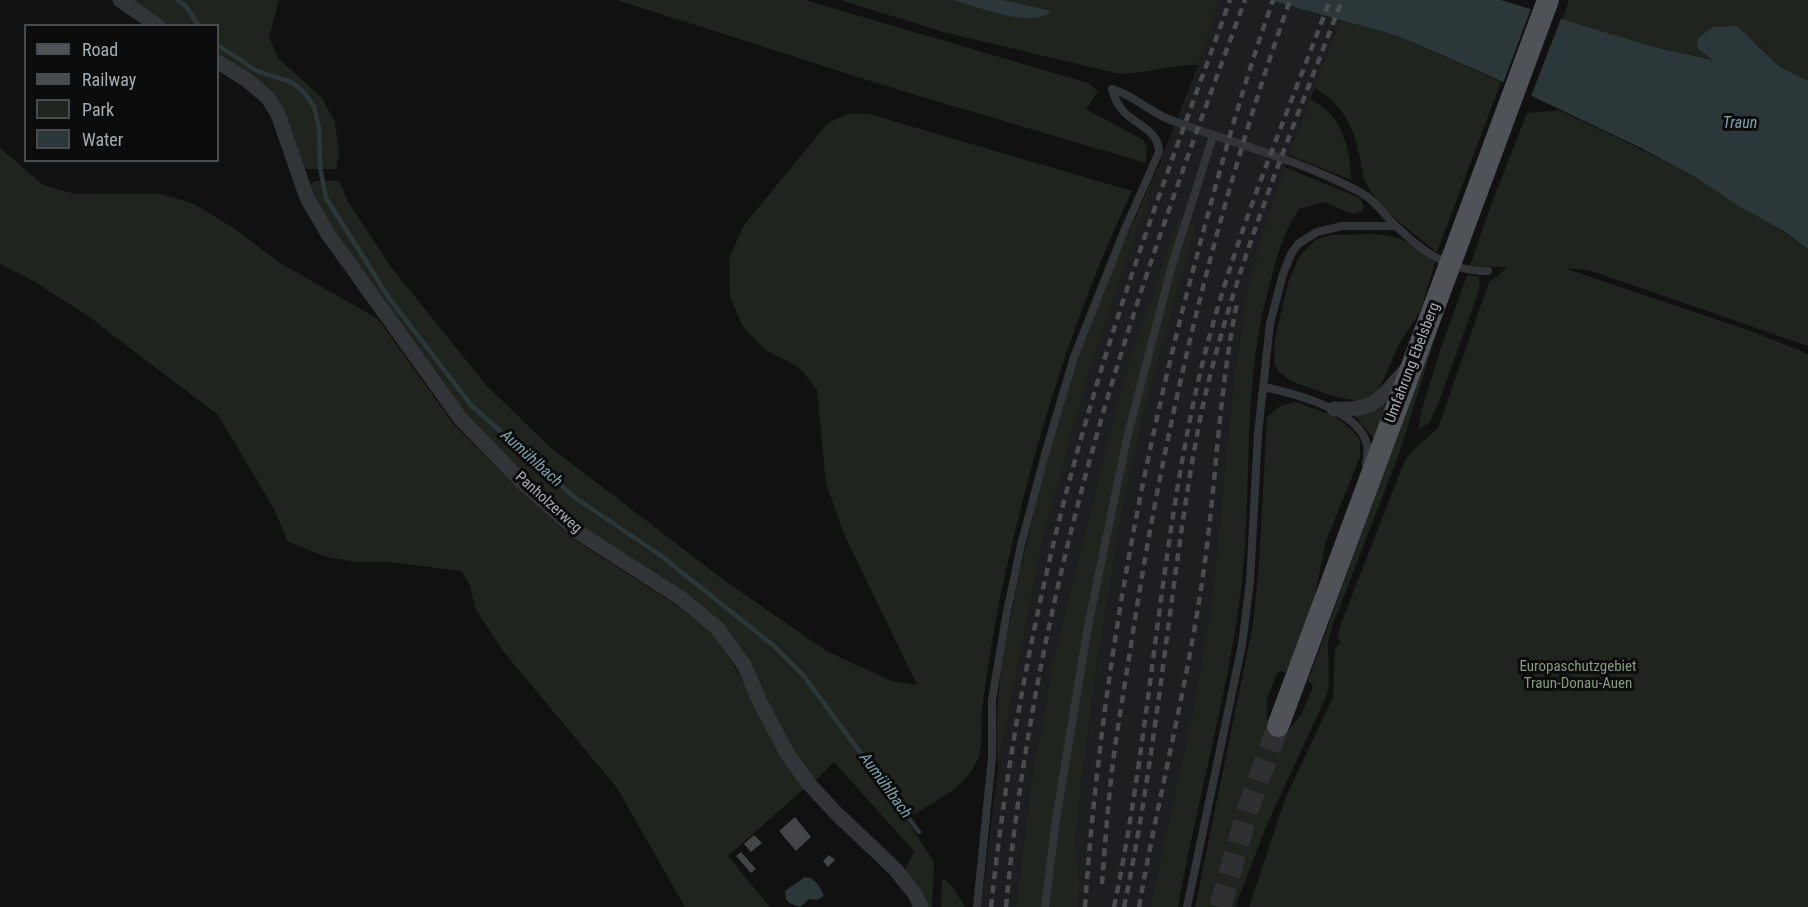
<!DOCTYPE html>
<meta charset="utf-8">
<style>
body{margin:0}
#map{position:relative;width:1808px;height:907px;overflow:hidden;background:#111112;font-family:"Roboto Condensed",sans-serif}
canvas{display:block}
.legend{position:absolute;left:24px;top:24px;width:195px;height:138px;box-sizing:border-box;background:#0c0c0d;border:2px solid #494c4f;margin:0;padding:8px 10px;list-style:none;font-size:18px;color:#a4acb2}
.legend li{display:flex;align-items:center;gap:12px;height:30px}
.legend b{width:30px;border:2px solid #494c4f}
</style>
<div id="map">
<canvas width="1808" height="907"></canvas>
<ul class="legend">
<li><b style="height:8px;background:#4f5256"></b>Road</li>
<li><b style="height:8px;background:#4a4d50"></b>Railway</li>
<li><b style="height:16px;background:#1f251e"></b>Park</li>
<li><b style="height:16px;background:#2c373a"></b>Water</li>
</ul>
</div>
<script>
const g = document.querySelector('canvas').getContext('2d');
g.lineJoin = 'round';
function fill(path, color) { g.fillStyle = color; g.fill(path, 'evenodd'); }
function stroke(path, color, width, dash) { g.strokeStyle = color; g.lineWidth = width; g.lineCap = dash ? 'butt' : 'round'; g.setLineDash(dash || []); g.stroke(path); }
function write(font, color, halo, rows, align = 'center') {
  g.font = font + ' "Roboto Condensed",sans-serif'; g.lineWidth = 6; g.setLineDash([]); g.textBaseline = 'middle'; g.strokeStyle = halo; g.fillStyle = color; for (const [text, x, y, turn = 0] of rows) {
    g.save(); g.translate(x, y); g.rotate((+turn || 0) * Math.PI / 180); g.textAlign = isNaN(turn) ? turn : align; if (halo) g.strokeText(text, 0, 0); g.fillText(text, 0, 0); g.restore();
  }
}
const built = new Path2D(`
 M1220,0H1269L1341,20L1289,155L1264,226L1246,299L1234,376L1212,600L1194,706L1150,907H1078L1080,883L1076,845L1078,810L1098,656L1119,527L1142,419L1196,225L1178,219L1129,361L1071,587L1051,673L1032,779L1016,907H981L998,766L1043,539L1084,389L1159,165L1198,65Z`);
const green = new Path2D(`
 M128,0H279L269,37L278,58L322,98L335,122L339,153L336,169H307L300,165L282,111L218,59V26L165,25Z
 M617,0H805L1088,83L1098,91L1086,109L1143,140L1147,147L1146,163L902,91Z
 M841,0H1220L1198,65C1171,65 1147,73 1120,74L943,32Z
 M1569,0H1808V81L1780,67L1755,42L1715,60L1650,46L1563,19Z
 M1341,20L1398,36L1501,82L1437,252C1414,234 1382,211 1367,185C1362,177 1361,163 1359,154C1354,126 1340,101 1314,88Z
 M1310,99C1315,102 1321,106 1326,110C1345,126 1351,157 1351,180L1289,155Z
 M1558,110C1645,150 1731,192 1808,249V346L1589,270L1564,268L1756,333L1808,354V907H1249L1285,799L1333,697L1335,649L1341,642L1337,638L1342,621L1405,460C1414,446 1427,440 1438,428L1489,282L1495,277H1500L1498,276L1507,267L1470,266L1491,205L1527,113Z
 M847,114H869L1132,191C1074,313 1034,444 1005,575C995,619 988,664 982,710C980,728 985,746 976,763C964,789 930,804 906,819L934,862L932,907H925L904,872L914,851L834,762L814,782L791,752L719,624L580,528L464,415L370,288L307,187L315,181H340L347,200L391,267L486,385L551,448L728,583L828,652L892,681L917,685L844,534L826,483L817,390L799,367L767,351L743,327L730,297L729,259L744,225L827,124Z
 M0,148L43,185L75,194H161L194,204L235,229L280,263L378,319L454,425L519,489L575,540L679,607L713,634L737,671L753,701L806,787L728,856L770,907H685L617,788L503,651L475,608L470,585L461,571L390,562H354L327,557L288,542L274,509L218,415L88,316L35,282L0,264Z
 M1159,165L1084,389L1043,539L998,766C992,702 1006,640 1019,577C1035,505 1053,432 1076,362C1099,294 1130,230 1159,165Z
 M1285,167L1360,198L1364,206L1362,211L1353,214L1324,202L1299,209C1284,232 1279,250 1272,276C1241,378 1253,479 1242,582C1229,692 1197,799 1178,907H1150L1194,706L1212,600L1234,376L1246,299L1264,226Z
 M1178,219L1196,225L1142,419L1119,527L1098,656L1078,810L1076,845L1080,883L1078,907H1016L1032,779L1051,673L1071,587L1129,361Z
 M1372,234C1404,236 1410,243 1435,262L1421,310L1399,344L1380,387L1370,398L1357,401L1336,397L1291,381L1278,371L1274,363L1275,338L1288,283L1299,257L1315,240L1330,235Z
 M1467,275L1479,277L1480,285L1477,296L1437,407L1429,423L1419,429L1421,412L1440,351Z
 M1449,294L1399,454L1333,624L1328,642L1329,685L1326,697L1268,822L1235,907H1195L1253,624L1259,564L1267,417L1280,406L1296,402L1334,416L1352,430L1360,440V457L1326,541L1312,607L1286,672L1279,671L1277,673L1267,699V728L1286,733L1301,715L1313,687L1312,684L1308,681Z
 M1383,404L1385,406L1374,439L1357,418L1350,413Z
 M942,878L952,886L965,907H941Z`);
const water = new Path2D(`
 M954,0H1003L1051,11C1033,30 977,6 954,0Z
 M1269,0H1501L1650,46L1713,60L1698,49L1697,39L1713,27L1737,26L1780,67L1808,81V249L1784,231L1739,206L1700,180L1641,148L1492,77L1398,36Z
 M805,877C816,878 820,887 824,896L817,900L809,899L800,907L789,903L786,899L785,891Z`);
const pier = new Path2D(`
 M1532,6L1562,16L1530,99L1502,86Z`);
const stream = new Path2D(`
 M177,0L185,5L199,26
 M218,45L257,71L291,82L304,92L314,107L319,127L320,167L326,198L389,298L471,405L574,497L660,555L774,646L803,675L919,832`);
const building = new Path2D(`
 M795,817L811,837L796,851L779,831Z
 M754,835L762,843L751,852L744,844Z
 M741,852L756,869L751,873L736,856Z
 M829,855L835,860L828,867L823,861Z`);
const primaryTunnel = new Path2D(`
 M1220,907L1248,809L1278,726`);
const lane = new Path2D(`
 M1112,89C1134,95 1148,111 1168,119C1232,143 1300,160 1360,192C1372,198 1381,210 1390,220C1417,248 1448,272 1488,271
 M1264,387C1293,393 1360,410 1367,445C1368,451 1367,458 1366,464
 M977,907L992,758V700L1006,617L1021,545L1046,451L1074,357L1125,229L1159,152C1159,130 1136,125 1123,111C1117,104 1114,97 1112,89
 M1045,907L1056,819L1088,626L1127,438L1172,265L1213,136
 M1187,907L1242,645L1250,582L1258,434L1270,324L1283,274L1291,254L1298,244L1317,232L1342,226H1396`);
const street = new Path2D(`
 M120,0L158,26
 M218,62L247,80L268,98L278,114L307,198L328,234L460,418L523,483L578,532L682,599L717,628L744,665L759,700L788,755L810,785L835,812L895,869L915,894L921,907
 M1334,409C1376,411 1380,399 1406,370`);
const primary = new Path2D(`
 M1278,726L1446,275`);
const rail = new Path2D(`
 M1102,884C1105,844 1108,803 1113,762C1118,723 1125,684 1131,645C1164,426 1216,209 1290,0
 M991,907C1009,739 1041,573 1089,411C1129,272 1181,136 1230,0
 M1006,907C1022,733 1059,560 1109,393C1149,260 1197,130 1245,0
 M1085,907C1100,688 1139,471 1196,259C1219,172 1243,85 1273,0
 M1114,907C1149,741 1158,571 1193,405C1222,265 1280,133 1330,0
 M1124,907C1147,798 1160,687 1175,577C1183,519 1191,462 1203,405C1235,266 1291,133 1342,0
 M1139,907C1158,798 1186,691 1202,582C1216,490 1218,395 1237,303`);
const primaryBridge = new Path2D(`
 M1446,275L1548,0`);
const streetNames = [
 ["Umfahrung Ebelsberg",1413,363,-69],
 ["Panholzerweg",548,503,42]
];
const parkNames = [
 ["Europaschutzgebiet",1578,667],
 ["Traun-Donau-Auen",1578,684]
];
const waterNames = [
 ["Traun",1740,124],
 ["Aumühlbach",531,459,42],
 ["Aumühlbach",885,786,54]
];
fill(built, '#1d1e1f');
fill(green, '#1f251e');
fill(water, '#2c373a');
fill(pier, '#111112');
stroke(stream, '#2c373a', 4.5);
fill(building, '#434548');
stroke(primaryTunnel, '#2e3032', 22, [22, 11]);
stroke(lane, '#323537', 8);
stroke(street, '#323537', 15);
stroke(primary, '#4f5256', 22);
stroke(rail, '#4a4d50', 4.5, [8, 6]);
stroke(primaryBridge, '#4f5256', 22);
write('15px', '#a4acb2', '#0c0c0d', streetNames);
write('15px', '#849b7c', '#0c0c0d', parkNames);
write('italic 16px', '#7da3ab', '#0c0c0d', waterNames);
</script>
